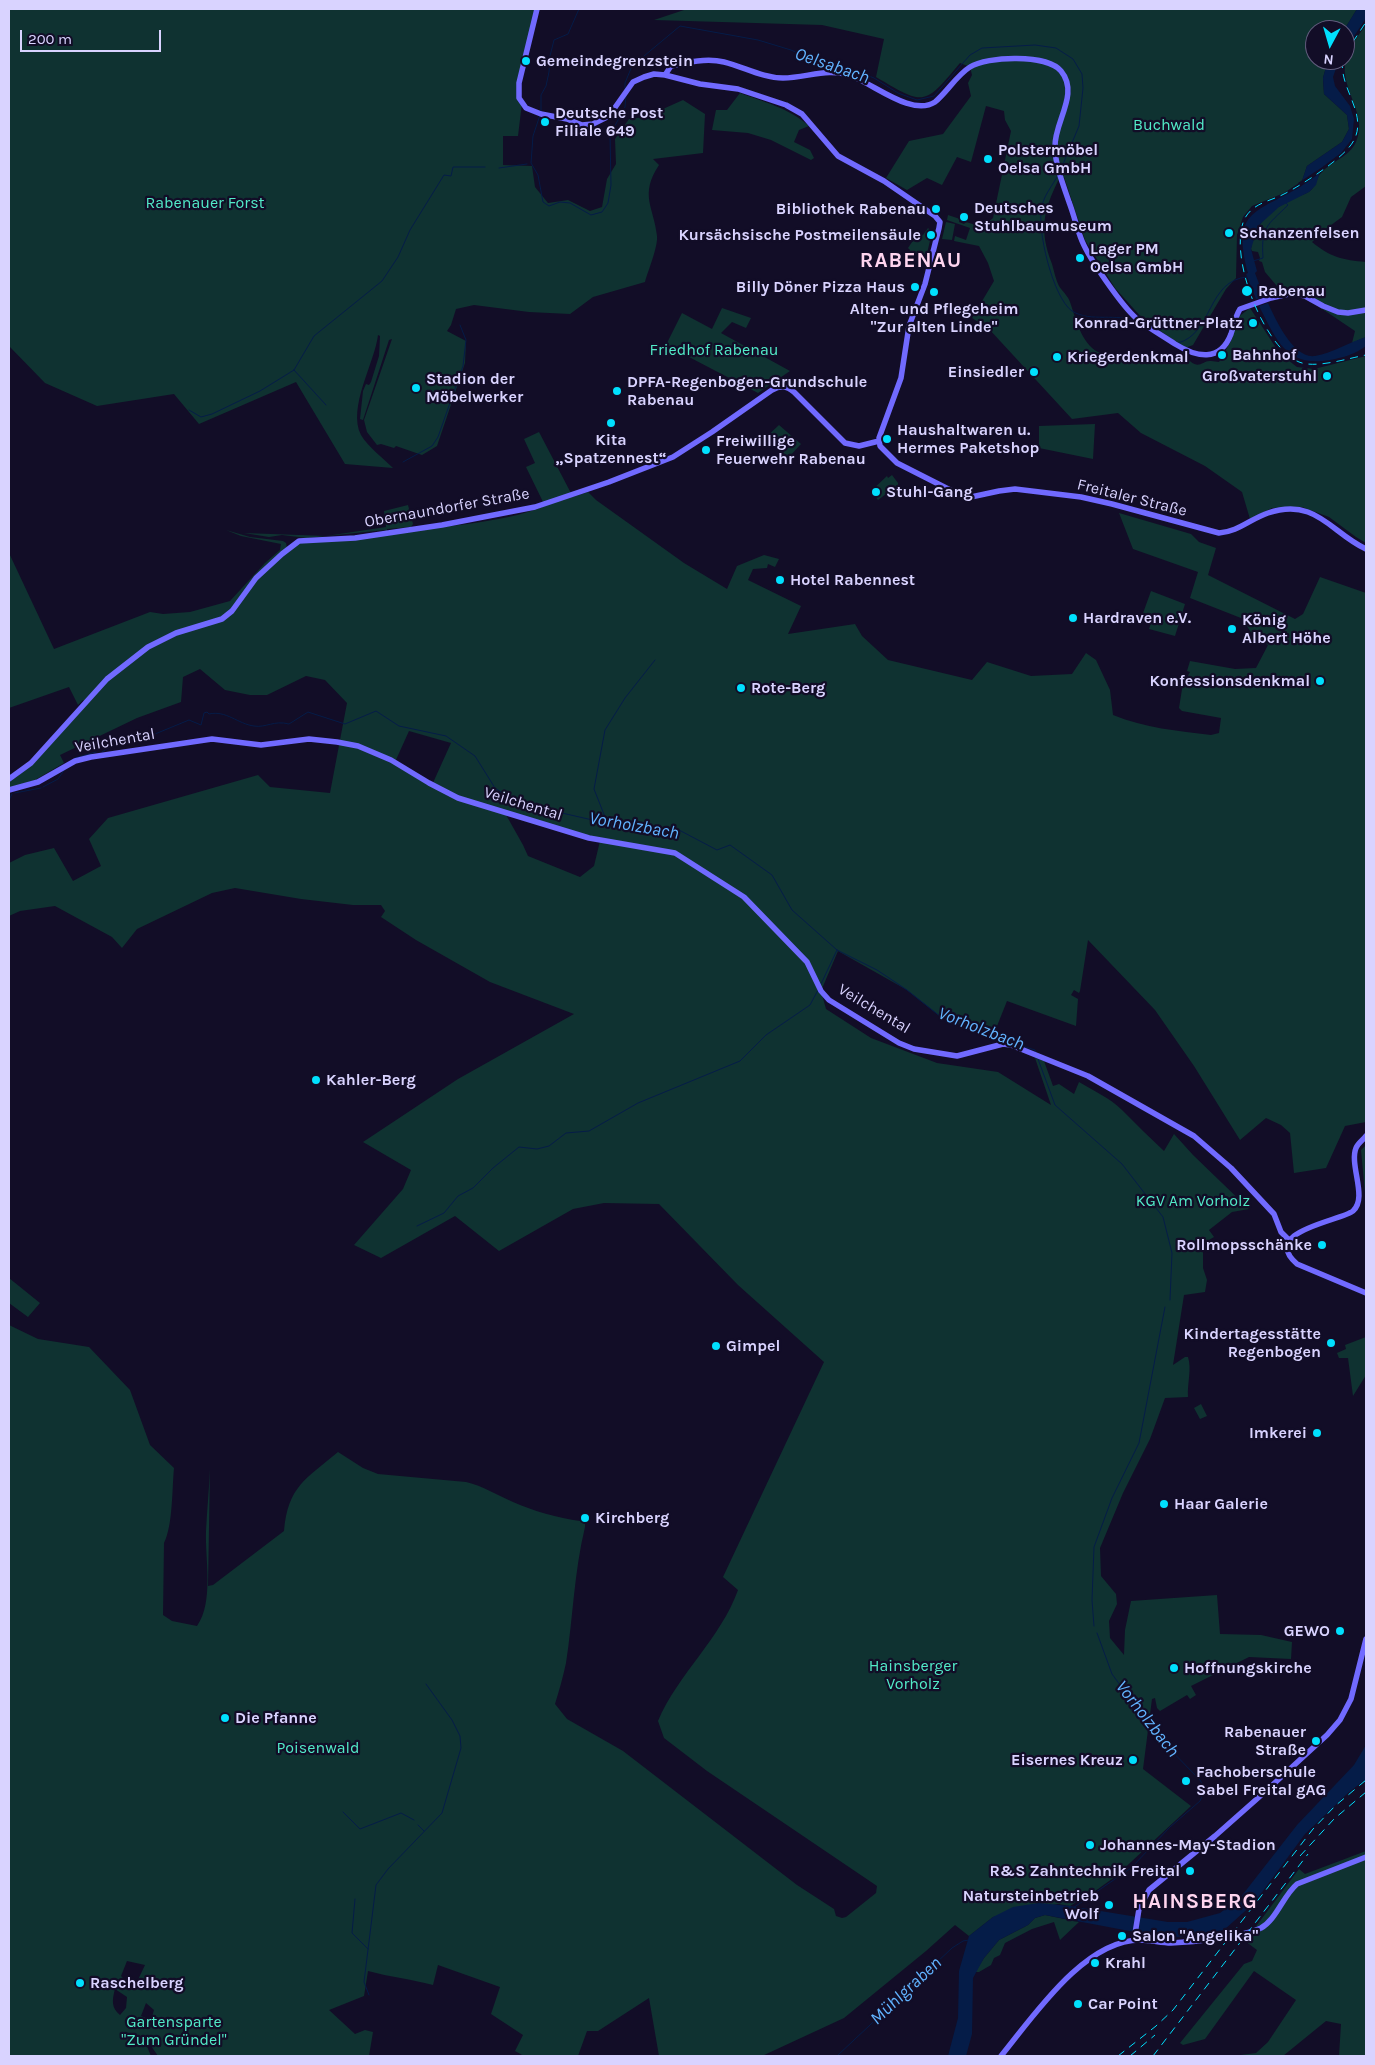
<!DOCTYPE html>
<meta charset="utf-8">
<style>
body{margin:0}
#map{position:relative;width:1375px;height:2065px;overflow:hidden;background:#120d27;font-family:Karla,sans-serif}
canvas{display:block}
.frame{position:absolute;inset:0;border:10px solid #d9d3ff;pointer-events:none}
.north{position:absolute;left:1305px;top:20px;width:50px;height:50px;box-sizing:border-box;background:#120d27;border:1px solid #625c7d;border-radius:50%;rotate:186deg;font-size:14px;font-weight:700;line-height:20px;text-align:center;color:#d9d3ff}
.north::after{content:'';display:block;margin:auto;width:18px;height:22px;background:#00e0fe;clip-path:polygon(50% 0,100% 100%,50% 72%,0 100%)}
.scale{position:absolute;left:20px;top:30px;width:141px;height:22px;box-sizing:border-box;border:2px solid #d9d3ff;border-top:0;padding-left:6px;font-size:15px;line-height:18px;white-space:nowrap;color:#d9d3ff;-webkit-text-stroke:4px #120d27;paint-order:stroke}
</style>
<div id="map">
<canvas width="1375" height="2065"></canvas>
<div class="frame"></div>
<div class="north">N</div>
<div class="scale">200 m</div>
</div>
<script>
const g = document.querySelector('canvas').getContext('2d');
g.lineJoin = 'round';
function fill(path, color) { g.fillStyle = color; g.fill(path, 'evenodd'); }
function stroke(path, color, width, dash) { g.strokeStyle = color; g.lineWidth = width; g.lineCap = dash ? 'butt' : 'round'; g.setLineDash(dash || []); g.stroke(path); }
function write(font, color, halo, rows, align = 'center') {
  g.font = font + ' Karla,sans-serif'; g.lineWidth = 4.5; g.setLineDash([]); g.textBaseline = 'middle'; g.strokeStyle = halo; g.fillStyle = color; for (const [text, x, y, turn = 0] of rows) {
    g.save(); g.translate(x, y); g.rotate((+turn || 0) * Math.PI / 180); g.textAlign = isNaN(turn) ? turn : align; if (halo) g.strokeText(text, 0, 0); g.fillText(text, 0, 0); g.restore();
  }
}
const green = new Path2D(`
 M9,9H536L519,78L522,103L518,136H503V165L532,166L535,187L548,203L568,200L590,211L602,207L607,179L616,164L615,139L629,119L645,117L683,100L705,114L703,153L653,159L659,165C639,195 654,207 657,236C658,247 648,271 645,282L593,297L570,314L529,312L474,305L456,309L451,325L447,331L466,341L465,363L437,446L422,455L396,446L394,448L381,444L377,445L367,432L364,420L392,339L389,340L363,420L360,419L363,391L366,384L369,385L371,382L379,356L380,336L378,335C375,362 347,408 361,435C368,447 383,458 393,468L345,464L296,382L199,424L174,394L97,406L45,383L9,346Z
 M687,9H1357L1344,30H1315V60H1328L1323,78L1324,94L1347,115L1349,129L1342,142L1307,166L1302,181L1284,193L1252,206L1243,217L1237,235L1236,278L1226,289L1193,345L1185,348L1143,319L1115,288L1085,240L1064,177L1059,179C1043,211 1039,230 1052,264C1054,271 1056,280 1059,286C1063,292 1068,296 1070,302C1076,319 1081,343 1098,352L1157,360L1172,358L1182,352C1186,355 1187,359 1191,362C1200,369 1203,360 1211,361C1214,361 1216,362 1219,362L1232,339L1237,318L1250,308L1280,354L1297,367L1314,369L1366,356V543L1356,537L1329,517L1302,507L1272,508L1250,519L1242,492L1205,466L1141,433L1118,413L1072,419L989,329L972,318L994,281L988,263L979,246L954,241L955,236L966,240L970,228L947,220L948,215L960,219L959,222L964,224L966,222L976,225L980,229L993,218L1011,131L1005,120L1004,111L986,106L971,162L957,157L942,185L927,178L907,190L886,178L909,141L943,134L971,96L968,83L972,75L970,67L960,63C924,106 925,106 876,77L884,39L822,25L654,20Z
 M1366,25V186L1351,197L1342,217L1323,231L1312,242C1330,257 1343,260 1366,262V337L1352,343L1355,331L1294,290L1282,292L1265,272L1262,262L1259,261L1260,258L1258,252L1252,251L1251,249C1255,221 1272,209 1296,197C1301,195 1306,194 1310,191C1317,185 1316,177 1322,172C1332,161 1349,157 1356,142C1368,115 1342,91 1345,65C1346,50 1358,36 1366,25Z
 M740,93C764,102 789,108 809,126L799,130L794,142L810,150L814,158L811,160L771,140L748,133L712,130L716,110H727Z
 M946,222L955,224L952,240L942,239Z
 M928,228L932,232L926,258L909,253L910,250L908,248L918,233L923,235Z
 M722,308L751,318L746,328L732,322L721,333L790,371L758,393L666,345L682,313L712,329Z
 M1095,424L1093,459L1039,448V426Z
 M779,425L801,444L789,457L764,439Z
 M539,432L573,497L588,492L596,500L684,563L727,589L737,566L764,555L779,559L775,567L768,564L767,568L753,569L748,580L801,606L788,634L855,624L862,636L888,660L972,680L987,662L1031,676L1072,674L1086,653L1096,660L1110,690L1113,715C1145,728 1178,731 1211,735L1219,733L1221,718L1182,711L1179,708L1183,683H1184L1190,672L1187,671L1190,661L1235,669L1256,668L1268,645L1254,637L1245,623L1246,620L1190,598L1198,572L1133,549L1119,513L1191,534L1199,542L1216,548L1208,575L1295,619L1303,614L1320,577L1366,593V1122L1345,1126L1326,1168L1294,1173L1290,1133L1281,1125L1266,1118L1240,1140L1194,1066L1155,1010L1088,940L1080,991L1079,993L1074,990L1071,995L1078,999L1076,1026L1007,1001L993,1036L970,1030L941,1017L907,990L838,951L821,991L826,1009L871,1038L937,1063L998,1072L1051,1105L1035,1058L1044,1061L1053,1086L1059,1084L1074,1094L1079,1082C1094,1091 1110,1098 1122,1110C1136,1124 1150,1138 1164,1151L1174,1134L1193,1155L1249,1209L1232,1212L1209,1230L1214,1237L1200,1245L1203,1250V1268L1207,1280L1205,1292L1184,1295L1173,1365L1185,1357H1188C1192,1369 1187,1384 1188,1397L1165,1398L1150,1439L1123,1493L1100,1548L1101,1576L1116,1594L1117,1604L1109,1621L1110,1638L1124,1655L1125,1630L1131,1601L1217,1595L1220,1634L1261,1635L1292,1642L1291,1659L1249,1657L1191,1686L1196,1695L1190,1699L1187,1695L1160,1711L1157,1708L1155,1698L1152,1699L1143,1769L1191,1806L1116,1876L1098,1889L1070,1906L1058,1904L993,1917L969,1936L955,1925L926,1951L844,2018L762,2056H659L649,1998L598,2031H587L578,2056H524L515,2051L523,2035L491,2014L500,1987L438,1965L433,1985C411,1979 390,1977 368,1971L364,1996L329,2010L355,2034L365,2030L373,2032L369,2056H158L149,2043L146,2044L151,2056H9V1325L38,1339L89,1347L130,1390L150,1445L174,1468C172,1488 173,1525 164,1543L163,1615L172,1621L197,1626C214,1602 205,1559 206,1531C207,1510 209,1490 210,1469L208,1586L213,1585L284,1531C288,1486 306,1479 338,1452L363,1468L378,1474L466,1482C483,1486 497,1495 513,1502C533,1511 558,1518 580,1521L585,1524V1527C574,1572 573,1618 566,1663C563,1677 559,1691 555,1704L567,1719L623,1751L797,1885L834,1909L836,1916L842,1918L846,1917L876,1893L877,1886L707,1771L664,1738L658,1721C678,1674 721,1638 738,1590L723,1577L824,1362L738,1285L659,1204L604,1203L573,1209L499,1251L455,1216L381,1258L354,1245L403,1189L411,1170L363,1142L458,1079L574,1014L490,982L416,940L381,917L385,911L381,905H353L301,899L235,888L212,893L137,929L122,948L112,937L55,906L20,911L9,916V863L25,855L54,848L73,881L101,866L89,839L108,818L258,775L270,787L330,793L347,703L325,680L306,676L267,695H250L225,690L200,669L183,677L181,702L137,718L60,755L64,763L35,780L9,788V781L18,776L86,703L83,700L78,705L69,687L9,708V553L54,649L150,612L163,614L190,612L230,601L265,563L280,550L281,544L241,536L226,530L250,537L283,541L286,543L287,548L299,541L387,532L385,530L307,538L282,535L269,537L244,533L326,536L386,527L384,511L408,505L413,524L411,527L387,529V532C435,527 501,524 545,506L526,467L535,463L524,439ZM409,731L451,743L432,785L395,762ZM505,813L600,841L594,866L580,877L528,856L523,845ZM127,1961L145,1965L135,1986L122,1980L123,1978L121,1976ZM115,1989L127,1997L126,2008L120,2015C111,2008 112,2000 115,1989ZM146,2003L154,2010L151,2020L141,2016Z
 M892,475L898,483V485L878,500L871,491L887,476L888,478Z
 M1151,591L1185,604L1175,636L1149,629L1152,620L1142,616Z
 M1366,1145V1204L1361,1150Z
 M9,1278L40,1303L28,1317L9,1303Z
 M1366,1337V1375L1353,1396L1348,1358H1339L1337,1353L1346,1349L1345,1345Z
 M1201,1404L1207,1416L1200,1419L1194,1408Z
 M1366,1851V2056H1339L1341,2024L1326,2021L1283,2056H1233L1256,2053L1268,2042L1296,2000L1254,1971L1205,2039L1183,2045L1180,2043L1244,1964L1252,1961L1257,1950L1245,1941L1299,1869L1305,1874Z
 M1045,1915L1079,1922L1060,1940L1054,1922L1032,1929L1005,1943L1000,1955L994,1958L991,1965L979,1972H975L984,1958L999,1940L1028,1925L1035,1918Z`);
const water = new Path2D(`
 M1357,9H1366V18L1345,50L1344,30Z
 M1328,60H1339L1333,77L1335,86L1350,106L1354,119L1352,139L1341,153L1321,168L1316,185L1309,192L1279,207L1258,226L1251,249L1257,271L1255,273L1264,297L1256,299L1246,274L1248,273C1232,211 1253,214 1300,187L1307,166L1342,142L1349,129L1347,115L1324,94L1323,78Z
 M1268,303C1275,318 1293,359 1315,356C1333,353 1349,342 1366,337V346C1354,355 1344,357 1330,360C1286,368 1276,339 1259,306Z
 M1366,1745V1779L1348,1793L1305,1834L1254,1903L1224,1930L1177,1937H1161L1045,1915L1035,1918L1028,1925L999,1940L984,1958L973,1978L972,2034L966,2056H948L958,2018L959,1971L969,1936L993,1917L1013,1907L1039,1903L1070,1906L1168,1922H1187L1220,1913L1240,1898L1297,1825L1354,1765Z`);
const pier = new Path2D(`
 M1321,168L1323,171L1300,187L1298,183Z`);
const stream = new Path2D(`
 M625,89V83L632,66L680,26L758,40L791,50L818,62L853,70L874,78L898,93L917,100L934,96L970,55L982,48L1035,45L1056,48L1073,59L1082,74L1083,88L1079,126L1061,169
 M541,112V95L546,86L549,72L550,56L554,40L568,34L579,9
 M540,115L533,136L531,163L538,175L543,202L549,206L560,202L570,203L591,215L602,212L608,203L611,185L610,135L625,107L626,95
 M499,168L527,164
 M1058,175C1053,185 1044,195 1042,206C1036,228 1053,298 1072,311C1091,323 1117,312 1136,322
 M1253,261L1263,258C1261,226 1267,226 1288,205L1286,203
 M1178,343C1213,334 1207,280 1247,277
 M294,370L326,405
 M189,410L201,417L212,414L260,391L294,370L314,336L382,281L398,257L410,230L444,175L451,176L453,167H485
 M403,462L432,446L438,437L463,366L466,340L460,325
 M102,752L118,742L138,741L189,720L201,725L204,713L207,712L209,714C226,710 238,724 254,726C266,728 274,720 289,724L308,712L345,724L376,711L399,726L446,736L475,756L495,788L518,803L619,826L679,830L717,850L730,845L772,875L792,910L837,950L877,970L907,990L941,1017L970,1030L1035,1050L1036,1053
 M75,758L96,752
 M43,787L58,779L65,769
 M15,793L41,788
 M9,800L12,794
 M607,822L594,789L605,730L625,698L655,660
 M821,984L837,950
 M1038,1059L1055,1105L1122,1164L1163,1217L1172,1253L1170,1300
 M417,1226L444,1213L458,1196L473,1188L493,1168L519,1147L537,1149L549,1146L566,1133L589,1131L638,1103L740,1061L766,1035L810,1005L818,990
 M1094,1626L1092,1600L1094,1547L1112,1498L1139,1443L1165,1307
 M343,1812L360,1829L401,1813L414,1820
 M418,1825L424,1831
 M355,1899L352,1933L368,1949
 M1073,1908L1131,1868L1170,1827L1200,1801L1205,1789L1200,1780L1158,1737L1112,1674L1097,1633
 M369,1995L364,1982L376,1885L388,1869L442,1813L461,1748L460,1736L452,1720L426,1684
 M837,2056L952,1948L963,1941L969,1940`);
const secondary = new Path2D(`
 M537,9L519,83V98L526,108L541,114L567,119L582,125L593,124L609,116L633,82L644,77L654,74L665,75L700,84L738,89L786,105L802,114L838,156L884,181L935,216L940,222L939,228L925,284L909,326L901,378L879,438L880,446L897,463L964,497H971L999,491L1015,489L1081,497L1112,504L1219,533C1238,532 1250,519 1268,513C1316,497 1331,533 1366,549
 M665,75L671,66C688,62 707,58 724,62C744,67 763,78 783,78C807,78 828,67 851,76C874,84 912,117 935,102C947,92 957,75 970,67C987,56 1047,54 1061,71C1080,94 1054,122 1055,147C1055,165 1063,184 1069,202C1074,215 1077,229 1082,241C1090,260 1122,306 1137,319C1149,328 1163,336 1175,344C1196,357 1220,363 1231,334C1234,325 1235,317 1240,309L1271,298L1293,293L1305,296L1323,306L1338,312L1348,313L1366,310
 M9,779L31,763L107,679L148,647L176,633L222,619L232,611L256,578L282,554L299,541L355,538L442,525L535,507L609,482L673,457L712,432L772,390C781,385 786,386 794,392L845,443L859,446L879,441
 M9,790L38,782L75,761L91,757L212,739L261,745L309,739L337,742L358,746L391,760L429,783L458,798L589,838L675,853L744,897L807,962L821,991L829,1000L899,1043L914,1049L957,1056L1003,1044L1011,1045L1088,1076L1194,1136L1231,1168L1274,1214L1281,1232L1290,1241
 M1366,1136C1363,1140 1358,1143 1356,1148C1349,1165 1368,1198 1353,1211C1341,1221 1259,1231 1297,1264L1366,1293
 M1134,1940L1139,1909L1149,1890L1215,1836L1267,1790L1327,1735L1340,1720L1351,1699L1366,1639
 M1001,2056C1033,2017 1084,1940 1140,1940C1151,1940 1161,1943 1171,1943C1193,1942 1242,1937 1261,1928C1276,1920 1283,1896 1297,1884L1366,1857`);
const rail = new Path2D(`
 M1345,54L1366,22
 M1343,60C1338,87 1368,113 1354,140C1346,157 1303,184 1286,193C1272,201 1254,202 1245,218C1227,253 1263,347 1299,362C1316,369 1349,358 1366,355
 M1300,1856L1334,1819L1366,1792
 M1118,2056L1156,2026L1173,2010L1313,1829L1335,1806L1366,1780
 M1130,2056L1155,2035
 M1153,2056L1308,1854`);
const markers = [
 [526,61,5,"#00e0fe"],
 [545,122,5,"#00e0fe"],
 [988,159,5,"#00e0fe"],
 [936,209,5,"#00e0fe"],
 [964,217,5,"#00e0fe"],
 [1229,233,5,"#00e0fe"],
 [931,235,5,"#00e0fe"],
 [1080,258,5,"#00e0fe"],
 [915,287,5,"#00e0fe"],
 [1247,291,6,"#00e0fe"],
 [934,292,5,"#00e0fe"],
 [1253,323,5,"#00e0fe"],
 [1222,355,5,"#00e0fe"],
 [1057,357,5,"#00e0fe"],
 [1034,372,5,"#00e0fe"],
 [1327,376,5,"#00e0fe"],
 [416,388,5,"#00e0fe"],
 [617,391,5,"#00e0fe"],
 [611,423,5,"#00e0fe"],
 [887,439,5,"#00e0fe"],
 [706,450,5,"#00e0fe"],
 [876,492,5,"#00e0fe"],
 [780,580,5,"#00e0fe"],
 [1073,618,5,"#00e0fe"],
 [1232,629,5,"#00e0fe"],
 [1320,681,5,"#00e0fe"],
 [741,688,5,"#00e0fe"],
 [316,1080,5,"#00e0fe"],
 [1322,1245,5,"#00e0fe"],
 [1331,1343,5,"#00e0fe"],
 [716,1346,5,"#00e0fe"],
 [1317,1433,5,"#00e0fe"],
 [1164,1504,5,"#00e0fe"],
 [585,1518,5,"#00e0fe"],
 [1340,1631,5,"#00e0fe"],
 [1174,1668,5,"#00e0fe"],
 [225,1718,5,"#00e0fe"],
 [1316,1741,5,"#00e0fe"],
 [1133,1760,5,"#00e0fe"],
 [1186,1781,5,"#00e0fe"],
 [1090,1845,5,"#00e0fe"],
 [1190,1871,5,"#00e0fe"],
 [1109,1905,5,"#00e0fe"],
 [1122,1936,5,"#00e0fe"],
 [1095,1963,5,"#00e0fe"],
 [80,1983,5,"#00e0fe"],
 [1078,2004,5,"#00e0fe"]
];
const poiNames = [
 ["Gemeindegrenzstein",536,61],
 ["Deutsche Post",555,113],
 ["Filiale 649",555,131],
 ["Polstermöbel",998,150],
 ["Oelsa GmbH",998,168],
 ["Deutsches",974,208],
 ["Stuhlbaumuseum",974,226],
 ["Bibliothek Rabenau",926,209,"right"],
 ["Schanzenfelsen",1239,233],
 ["Kursächsische Postmeilensäule",921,235,"right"],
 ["Lager PM",1090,249],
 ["Oelsa GmbH",1090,267],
 ["Billy Döner Pizza Haus",905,287,"right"],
 ["Rabenau",1258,291],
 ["Alten- und Pflegeheim",934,309,"center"],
 ["\"Zur alten Linde\"",934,327,"center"],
 ["Konrad-Grüttner-Platz",1243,323,"right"],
 ["Bahnhof",1232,355],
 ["Kriegerdenkmal",1067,357],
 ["Einsiedler",1024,372,"right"],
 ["Großvaterstuhl",1317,376,"right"],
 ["Stadion der",426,379],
 ["Möbelwerker",426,397],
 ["DPFA-Regenbogen-Grundschule",627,382],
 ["Rabenau",627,400],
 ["Haushaltwaren u.",897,430],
 ["Hermes Paketshop",897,448],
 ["Kita",611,440,"center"],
 ["„Spatzennest“",611,458,"center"],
 ["Freiwillige",716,441],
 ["Feuerwehr Rabenau",716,459],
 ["Stuhl-Gang",886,492],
 ["Hotel Rabennest",790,580],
 ["Hardraven e.V.",1083,618],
 ["König",1242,620],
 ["Albert Höhe",1242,638],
 ["Konfessionsdenkmal",1310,681,"right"],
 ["Rote-Berg",751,688],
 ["Kahler-Berg",326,1080],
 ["Rollmopsschänke",1312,1245,"right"],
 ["Kindertagesstätte",1321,1334,"right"],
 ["Regenbogen",1321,1352,"right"],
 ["Gimpel",726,1346],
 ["Imkerei",1307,1433,"right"],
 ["Haar Galerie",1174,1504],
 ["Kirchberg",595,1518],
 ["GEWO",1330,1631,"right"],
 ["Hoffnungskirche",1184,1668],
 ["Die Pfanne",235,1718],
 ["Rabenauer",1306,1732,"right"],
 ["Straße",1306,1750,"right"],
 ["Eisernes Kreuz",1123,1760,"right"],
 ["Fachoberschule",1196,1772],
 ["Sabel Freital gAG",1196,1790],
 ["Johannes-May-Stadion",1100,1845],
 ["R&S Zahntechnik Freital",1180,1871,"right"],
 ["Natursteinbetrieb",1099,1896,"right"],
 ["Wolf",1099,1914,"right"],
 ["Salon \"Angelika\"",1132,1936],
 ["Krahl",1105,1963],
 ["Raschelberg",90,1983],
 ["Car Point",1088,2004]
];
const parkNames = [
 ["Buchwald",1169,125],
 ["Rabenauer Forst",205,203],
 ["Friedhof Rabenau",714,350],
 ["KGV Am Vorholz",1193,1201],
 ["Hainsberger",913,1666],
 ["Vorholz",913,1684],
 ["Poisenwald",318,1748],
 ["Gartensparte",174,2022],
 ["\"Zum Gründel\"",174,2040]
];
const streetNames = [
 ["Freitaler Straße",1132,498,14],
 ["Obernaundorfer Straße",447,508,-10],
 ["Veilchental",115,741,-10],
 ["Veilchental",523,804,17],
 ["Veilchental",874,1009,31]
];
const waterNames = [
 ["Oelsabach",832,66,19],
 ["Vorholzbach",634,826,10],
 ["Vorholzbach",981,1029,21],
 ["Vorholzbach",1147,1719,52],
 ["Mühlgraben",906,1991,-43]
];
const districtNames = [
 ["RABENAU",911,261],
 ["HAINSBERG",1195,1902]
];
fill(green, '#0f3231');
fill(water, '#051c48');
fill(pier, '#120d27');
stroke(stream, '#051c48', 1);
stroke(secondary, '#716aff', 5.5);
stroke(rail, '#00e0fe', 1, [8, 6]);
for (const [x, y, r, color] of markers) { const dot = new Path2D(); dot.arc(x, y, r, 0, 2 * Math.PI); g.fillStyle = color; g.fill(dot); stroke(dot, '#120d27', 2); }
write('bold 16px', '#d9d3ff', '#120d27', poiNames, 'left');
write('16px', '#52ebc8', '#120d27', parkNames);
write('16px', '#d9d3ff', '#120d27', streetNames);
write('italic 18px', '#61b3ff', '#120d27', waterNames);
g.letterSpacing = '1px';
write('bold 21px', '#ffd5ef', '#120d27', districtNames);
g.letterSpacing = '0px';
</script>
